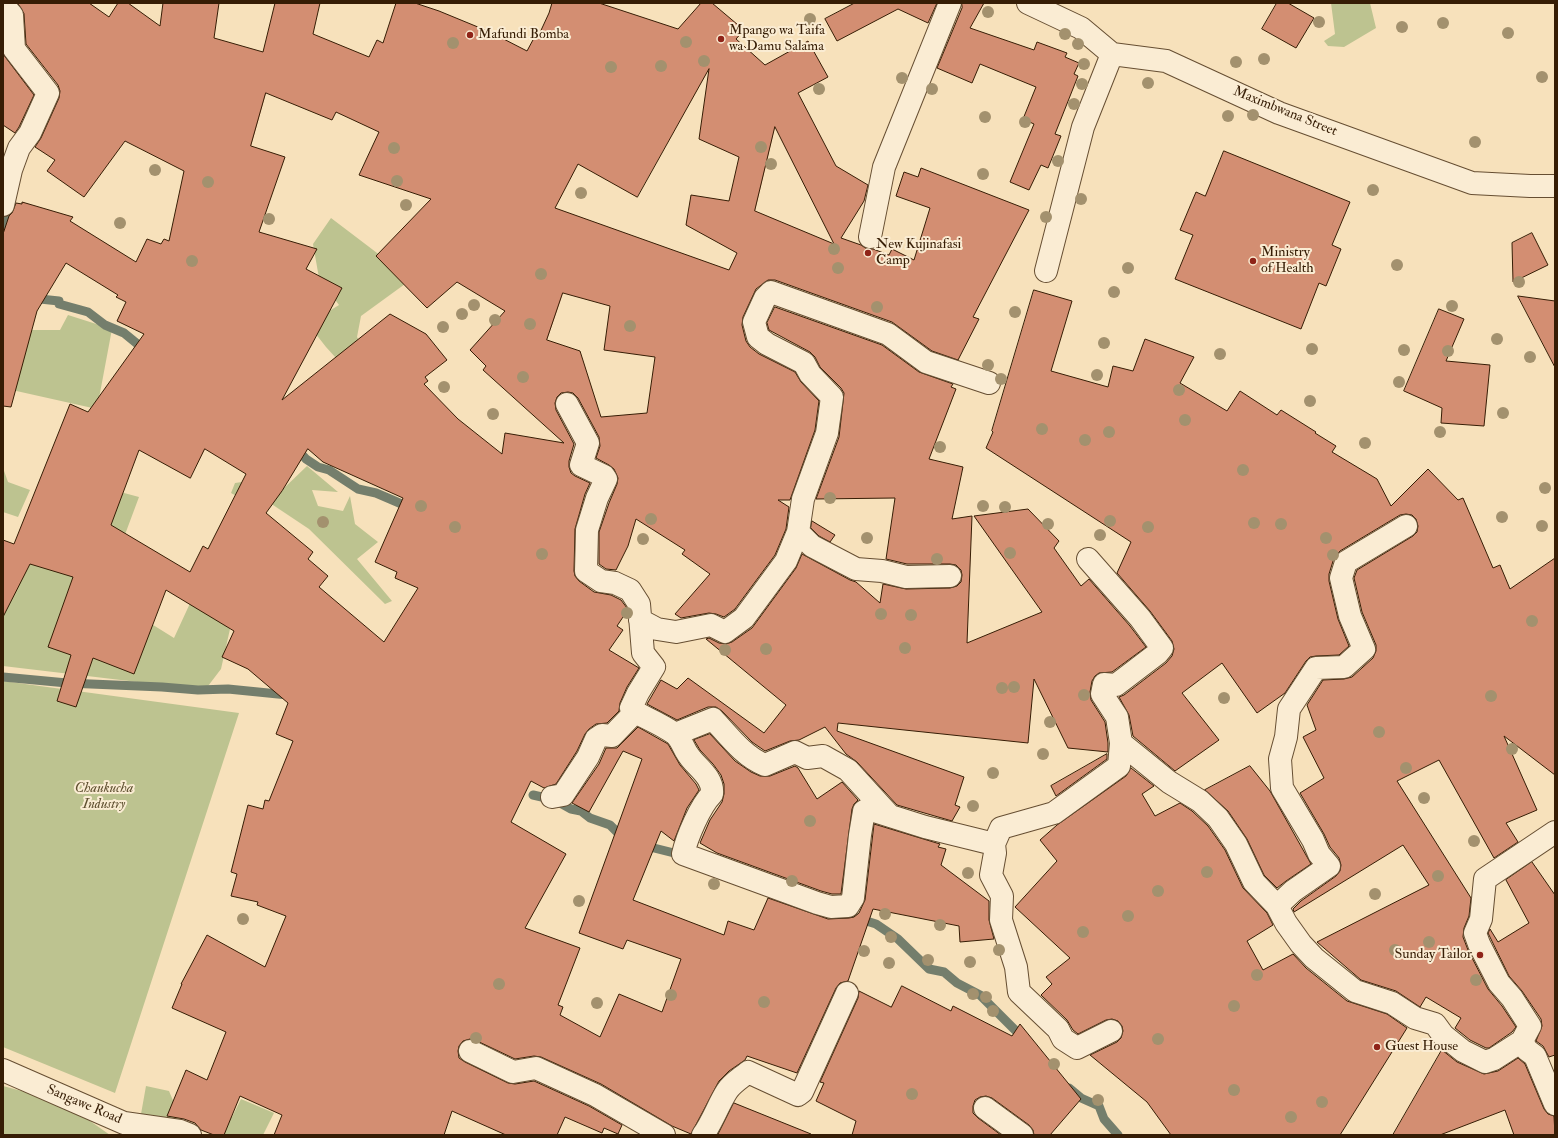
<!DOCTYPE html>
<style>
body{margin:0}
#map{position:relative;width:1558px;height:1138px;overflow:hidden;background:#f7e1bb;font-family:"IM FELL Double Pica",serif}
canvas{display:block}
.frame{position:absolute;inset:0;border:4px solid #361d05;pointer-events:none}
</style>
<div id="map">
<canvas width="1558" height="1138"></canvas>
<div class="frame"></div>
</div>
<script>
const g = document.querySelector('canvas').getContext('2d');
g.lineJoin = 'round';
function fill(path, color) { g.fillStyle = color; g.fill(path, 'evenodd'); }
function stroke(path, color, width, dash) { g.strokeStyle = color; g.lineWidth = width; g.lineCap = dash ? 'butt' : 'round'; g.setLineDash(dash || []); g.stroke(path); }
function write(font, color, halo, rows, align = 'center') {
  g.font = font + ' "IM FELL Double Pica",serif'; g.lineWidth = 4; g.setLineDash([]); g.textBaseline = 'middle'; g.strokeStyle = halo; g.fillStyle = color; for (const [text, x, y, turn = 0] of rows) {
    g.save(); g.translate(x, y); g.rotate((+turn || 0) * Math.PI / 180); g.textAlign = isNaN(turn) ? turn : align; if (halo) g.strokeText(text, 0, 0); g.fillText(text, 0, 0); g.restore();
  }
}
const green = new Path2D(`
 M1331,3H1370L1376,28L1344,47L1328,46L1324,41L1335,34Z
 M331,218L385,259L405,284L361,316L357,337L392,391L375,401L326,347L308,324L339,305L319,278L313,244Z
 M68,315L112,329L97,409L3,388V319L27,330H60Z
 M307,466L338,492L312,490L318,506L343,511L350,496L355,524L378,542L357,559L392,601L385,604L309,529L261,497L249,503L231,493L235,483L256,480L282,490Z
 M3,468L8,482L30,490L18,517L3,512Z
 M83,482L139,497L111,572L113,600L174,638L192,599L230,629L221,669L205,690L3,666V568Z
 M3,681L239,713L115,1093L3,1047Z
 M3,1086L63,1102L110,1135H3Z
 M146,1086L169,1091L182,1122L168,1134L141,1114Z
 M241,1099L274,1113L263,1135H215L224,1116L232,1117Z`);
const stream = new Path2D(`
 M3,227L11,203
 M33,297L40,299L59,301V304L88,312L105,325L124,333L146,351
 M295,447L306,459L318,467L329,470L358,489L376,493L411,508
 M3,677L67,683L162,687L198,690L228,689L288,695
 M533,795L555,800L571,809L581,811L590,818L610,825L617,832L622,831L627,834
 M642,845L674,853L683,858
 M841,913L876,924L898,939L929,969L944,972L957,983L980,995L1024,1039
 M1069,1088L1081,1098L1099,1106L1104,1119L1118,1135`);
const building = new Path2D(`
 M18,3H89L109,17L118,3H128L160,26L163,3H219L214,38L263,52L275,3H320L313,34L369,57L377,40L383,43L396,3H415L439,11L490,32L527,51L534,38L537,39L549,13L552,3H599L678,29L701,3H712L744,30L736,39L765,65L808,41L828,77L798,93L836,166L868,185L864,201L841,238L861,245L867,249H873L889,255L892,249L914,260L930,208L896,196L904,172L918,177L921,168L1029,210L973,317L979,319L958,360L932,351L892,322L775,280H768L756,289L743,317L742,325L746,341L750,347L759,354L795,372L801,382L819,401L815,430L790,500H778L789,507L786,529L775,555L735,609L724,617L716,614L709,613L681,618L675,614L710,574L682,554L685,550L636,519L628,546L616,570L606,569L599,564V532L609,503L617,484L618,478L614,469L609,465L596,458L600,446L599,437L578,398L573,393L568,392L561,393L557,397L555,403L556,410L574,444L569,461V467L571,473L575,476L590,483L585,494L575,529L574,571L575,576L579,581L594,592L611,595L621,600L627,608V611L617,626L623,630L609,650L639,668L627,687L620,703L619,711L607,723L596,724L589,729L585,734L577,751L556,784L544,788L531,781L511,822L566,854L525,928L580,948L558,1005L563,1007L560,1015L600,1037L619,994L662,1012L681,959L627,940L623,949L579,933L642,759L623,751L589,812L572,803L599,764L606,748H617L638,727L668,744L680,765L696,784L699,790L687,808L674,841L661,831L633,900L724,935L728,921L754,930L768,898L828,919L849,918L854,917L859,913L865,900L874,824L940,844L938,847L946,849L941,865L989,901V920L994,939L960,942L959,926L873,909L848,981L840,983L836,988L797,1073L747,1056L745,1060L729,1071L719,1081L691,1134L672,1126L601,1084L541,1057L534,1056L515,1059L475,1040L470,1039L463,1041L459,1046L458,1051L459,1058L465,1062L508,1083L515,1084L534,1081L589,1106L622,1125L618,1134L604,1128L602,1133L565,1117L557,1135H506L452,1111L444,1135H274L282,1115L240,1096L224,1135H214L201,1130L195,1123L184,1119L167,1116L186,1070L207,1080L226,1032L172,1008L182,984H181L207,935L265,967L286,916L257,905L258,902L231,896L237,874L231,872L248,805L263,809L265,800L269,801L293,741L276,734L288,703L248,669L222,657L234,631L166,590L134,674L93,658L76,707L57,701L71,655L48,647L73,577L30,564L3,617V540L14,544L70,404L88,412L144,334L117,321L126,302L116,297L118,295L66,263L37,311L11,407L3,406V234L9,216L12,213L16,203L22,204V202L73,217L70,221L136,262L147,239L161,244L164,239L169,241L184,171L125,141L84,197L47,171L55,160L35,147L41,138L59,98L60,91L58,85L26,44L24,14ZM709,69L699,139L739,157L729,201L691,195L686,225L737,253L729,270L555,208L578,164L637,197ZM266,93L332,120L336,112L379,132L359,175L431,199L376,256L427,308L457,282L505,311L470,350L486,366L483,370L564,443L505,433L502,454L458,419L424,384L428,381L425,377L447,360L426,334L390,314L282,400L342,288L306,269L317,249L259,232L285,157L251,146ZM775,127L834,244L755,211ZM563,293L610,306L604,350L655,357L647,413L601,417L580,351L547,340ZM205,449L246,474L208,549L203,546L190,572L111,525L139,450L190,478ZM308,449L323,462L403,498L375,562L397,572L395,578L418,588L384,642L319,587L328,576L308,559L313,552L266,513L282,491Z
 M855,3H937L928,23L898,9L837,41L825,19Z
 M962,3H984L970,28L1034,50L1037,42L1067,53L1065,57L1079,63L1074,74L1078,76L1055,134L1061,136L1048,168L1041,165L1029,190L1010,182L1034,124L1023,119L1036,87L980,64L972,83L937,68L962,8Z
 M1277,3H1288L1314,18L1296,48L1262,29Z
 M3,54L34,95L19,127L15,133L3,125Z
 M1224,151L1350,202L1332,245L1341,249L1326,286L1319,283L1301,329L1175,279L1193,235L1180,230L1196,192L1205,196Z
 M1532,233L1548,265L1513,282L1512,243Z
 M1034,290L1072,301L1051,371L1108,387L1113,366L1133,371L1145,339L1194,357L1180,383L1227,411L1240,391L1277,415L1281,410L1316,432L1315,433L1336,446L1332,452L1377,479L1391,506L1428,469L1458,500L1463,498L1493,568L1500,565L1510,589L1555,558V775L1504,736L1537,810L1506,823L1518,842L1494,858L1439,760L1397,781L1471,898L1469,916L1464,928L1463,937L1468,950L1488,989L1502,1006L1516,1027L1512,1032L1489,1048H1486L1470,1040L1455,1028L1461,1018L1426,997L1420,1007L1396,991L1361,980L1317,942L1429,885L1403,845L1294,912L1293,909L1301,901L1336,876L1340,871L1341,865L1339,858L1330,847L1324,834L1300,793L1324,778L1303,737L1316,730L1307,705L1323,680L1344,679L1352,677L1373,658L1376,651V645L1362,612L1354,578L1357,570L1413,536L1417,532L1418,526L1416,519L1412,515L1406,514L1400,515L1340,551L1334,558L1329,574V581L1338,619L1349,646L1339,655L1316,656L1310,657L1306,661L1285,693L1257,713L1222,663L1182,693L1219,740L1175,771L1133,736L1129,715L1119,697L1124,695L1166,663L1172,656L1174,649L1172,641L1150,611L1117,573L1131,542L986,448L993,432L992,431Z
 M1518,296L1555,301V367Z
 M775,307L882,345L919,372L953,384L951,387L956,389L929,459L963,467L952,519L972,516L967,643L1042,612L974,516L1028,509L1059,541L1054,548L1081,586L1089,579L1130,626L1146,647L1112,672L1099,673L1095,676L1092,681L1090,692L1091,700L1105,722L1108,743V752L1068,748L1034,679L1028,743L838,723L837,731L964,777L955,805L960,807L952,821L897,805L857,762L846,754L825,727L799,740L790,741L765,751L752,742L722,711L716,707H708L677,720L647,704L661,680L677,689L688,678L764,733L786,705L706,639L709,638L719,643L726,644L732,642L752,628L796,568L802,554L850,580L856,582L880,603L883,584L906,589L950,588L957,586L961,582L962,575L961,570L956,565L950,564H907L886,559L895,498L816,499L839,437L844,393L841,388L820,367L815,357L810,352L769,330L767,323Z
 M1439,309L1464,319L1446,361L1490,365L1484,426L1441,423L1442,408L1404,391Z
 M812,521L835,535L830,542L819,536L811,528Z
 M710,734L735,761L751,772L760,776H770L795,766L798,768L817,799L842,782L858,800L854,804L852,809L841,894H832L821,891L717,853L700,843L710,820L722,802L724,794V784L721,775L713,764L700,750L694,740Z
 M1107,754V759L1056,796L1051,786Z
 M1250,766L1270,791L1311,864L1286,881L1277,888L1264,875L1247,839L1228,811L1205,790Z
 M1131,768L1154,786L1142,794L1155,816L1180,803L1192,811L1208,826L1225,850L1243,888L1267,913L1273,925L1247,941L1263,970L1293,954L1306,968L1347,1001L1387,1014L1407,1028L1340,1135H1171L1147,1102L1090,1055L1117,1042L1121,1038L1123,1031L1122,1026L1118,1021L1112,1019L1106,1020L1078,1034L1073,1030L1067,1020L1041,995L1052,984L1046,977L1070,958L1015,907L1057,861L1040,840L1057,825L1126,776Z
 M1532,862L1555,895V1055L1549,1057L1543,1046L1536,1041L1542,1026L1541,1019L1522,991L1509,976L1488,933L1490,929L1498,942L1529,923L1506,880Z
 M902,986L951,1011L953,1006L1012,1036L1020,1024L1081,1099L1050,1135H1034L1033,1130L1029,1125L992,1098L986,1096L980,1097L975,1100L973,1106V1113L978,1118L1001,1135H852L856,1121L816,1101L824,1083L820,1082L858,998L859,991L891,1007Z
 M1442,1050L1457,1062L1484,1074L1498,1071L1518,1058L1525,1064L1544,1109L1548,1114L1554,1116L1555,1135H1514L1505,1110L1440,1135H1393Z
 M734,1103L811,1134V1135H718Z`);
const street = new Path2D(`
 M1028,3L1081,28L1112,54L1166,61L1279,113L1472,183L1530,186H1555
 M3,5L12,15L14,49L48,93L30,133L19,148L11,170L3,205
 M870,237L884,167L950,3
 M1046,271L1083,127L1112,54
 M567,404L588,443L581,465L604,476L606,479L597,498L587,530L586,571L601,581L615,583L630,590L639,604L643,653L654,667L638,693L631,708L635,712
 M950,576L906,577L882,571L856,569L812,546L798,532L803,499L827,433L832,397L810,374L804,363L767,344L758,337L754,322L765,298L771,292L888,334L926,362L989,383
 M640,620L657,629L676,632L711,625L725,632L744,618L786,561L798,532
 M677,736L678,733L713,719C728,735 744,757 765,765L795,752L807,758L823,756L848,770L889,815
 M1121,743L1169,782L1200,801L1218,818L1236,844L1254,882L1277,906L1286,923L1301,944L1314,958L1355,991L1392,1003L1415,1018L1435,1024L1443,1035L1463,1051L1485,1062L1494,1059L1522,1041
 M552,797L563,795L588,757L596,739L602,735L612,736L635,712C648,719 663,725 675,734C681,739 683,747 687,753C694,766 714,776 712,794C700,806 687,837 683,854L817,903L831,907L848,906L853,898L860,835L864,811L868,809L925,827L994,844L1001,828L1054,813L1119,766L1121,743L1117,717L1102,694L1104,684L1116,685L1158,653L1162,648L1140,618L1088,559
 M1555,832L1485,879L1481,919L1475,933L1479,944L1499,983L1512,998L1530,1026L1522,1041L1527,1050L1535,1056L1555,1104
 M994,844L995,853L991,875L1002,896L1001,920L1016,967L1019,992L1058,1029L1063,1039L1077,1048L1111,1031
 M1277,906L1293,891L1329,866L1319,854L1313,840L1282,788L1280,759L1286,737L1289,709L1316,668L1344,667L1364,649L1350,616L1341,578L1346,562L1406,526
 M470,1051L513,1072L536,1068L595,1095L664,1135
 M3,1070L124,1123L180,1131L190,1135
 M985,1108L1022,1135
 M703,1135C713,1121 718,1105 727,1091C732,1083 741,1078 748,1072L798,1095L802,1092L847,993`);
const trees = [
 [988,12],
 [810,19],
 [1319,22],
 [1443,23],
 [1402,27],
 [1508,33],
 [1065,34],
 [686,42],
 [453,43],
 [1078,44],
 [1264,59],
 [704,61],
 [1236,62],
 [1084,64],
 [661,66],
 [611,67],
 [1542,77],
 [902,78],
 [1148,83],
 [1082,84],
 [819,89],
 [932,89],
 [1074,104],
 [1253,115],
 [1228,116],
 [985,117],
 [1025,122],
 [1475,142],
 [761,147],
 [394,148],
 [1058,161],
 [771,164],
 [155,170],
 [983,174],
 [397,181],
 [208,182],
 [1373,190],
 [581,193],
 [1081,199],
 [406,205],
 [1046,217],
 [269,219],
 [120,223],
 [834,249],
 [192,261],
 [1397,265],
 [838,268],
 [1128,268],
 [541,274],
 [1519,282],
 [1114,292],
 [474,305],
 [1452,306],
 [877,307],
 [1015,312],
 [462,314],
 [495,320],
 [530,324],
 [630,326],
 [443,327],
 [1497,339],
 [1104,343],
 [1312,349],
 [1404,350],
 [1448,351],
 [1220,354],
 [1530,357],
 [988,365],
 [1097,375],
 [523,377],
 [1001,379],
 [1399,382],
 [444,387],
 [1179,390],
 [1310,401],
 [1503,413],
 [493,414],
 [1185,420],
 [1042,429],
 [1109,432],
 [1440,432],
 [1085,440],
 [1365,443],
 [940,447],
 [1243,470],
 [1545,488],
 [830,498],
 [421,506],
 [983,506],
 [1005,507],
 [1502,517],
 [651,519],
 [1110,521],
 [323,522],
 [1254,523],
 [1048,524],
 [1281,524],
 [1542,526],
 [455,527],
 [1148,527],
 [1100,535],
 [867,538],
 [1326,538],
 [643,539],
 [1010,553],
 [542,554],
 [1333,555],
 [937,559],
 [627,613],
 [881,614],
 [911,615],
 [1532,621],
 [905,648],
 [766,649],
 [725,650],
 [1014,687],
 [1002,688],
 [1084,695],
 [1491,696],
 [1224,698],
 [1050,722],
 [1379,732],
 [1512,749],
 [1043,754],
 [1406,768],
 [993,773],
 [1424,798],
 [973,806],
 [810,821],
 [1474,841],
 [1207,872],
 [968,873],
 [1438,876],
 [792,881],
 [714,884],
 [1158,891],
 [1375,894],
 [579,901],
 [885,914],
 [1128,916],
 [243,919],
 [940,925],
 [1083,932],
 [891,937],
 [1429,942],
 [999,950],
 [1395,950],
 [864,951],
 [928,960],
 [970,962],
 [889,963],
 [1257,975],
 [1476,980],
 [499,984],
 [973,994],
 [671,995],
 [986,997],
 [764,1002],
 [597,1003],
 [1234,1006],
 [993,1011],
 [476,1038],
 [1158,1039],
 [1054,1064],
 [1234,1090],
 [912,1094],
 [1098,1100],
 [1322,1102],
 [1291,1117]
];
const markers = [
 [470,35,4,"#8f2418"],
 [721,39,4,"#8f2418"],
 [868,253,4,"#8f2418"],
 [1253,261,4,"#8f2418"],
 [1480,955,4,"#8f2418"],
 [1377,1047,4,"#8f2418"]
];
const poiNames = [
 ["Mpango wa Taifa",729,31],
 ["wa Damu Salama",729,47],
 ["Mafundi Bomba",478,35],
 ["New Kujinafasi",876,245],
 ["Camp",876,261],
 ["Ministry",1261,253],
 ["of Health",1261,269],
 ["Sunday Tailor",1472,955,"right"],
 ["Guest House",1385,1047]
];
const streetNames = [
 ["Maximbwana Street",1285,112,22],
 ["Sangawe Road",84,1105,23]
];
const parkNames = [
 ["Chaukucha",104,789],
 ["Industry",104,805]
];
fill(green, '#bdc390');
stroke(stream, '#747e6c', 9);
fill(building, '#d38e72');
stroke(building, '#361d05', 1);
stroke(street, '#664e32', 24);
stroke(street, '#faecd3', 22);
g.fillStyle = '#a3916e';
for (const [x, y] of trees) { g.beginPath(); g.arc(x, y, 6, 0, 2 * Math.PI); g.fill(); }
for (const [x, y, r, color] of markers) { const dot = new Path2D(); dot.arc(x, y, r, 0, 2 * Math.PI); g.fillStyle = color; g.fill(dot); stroke(dot, '#faecd3', 1.5); }
write('14px', '#361d05', '#faecd3', poiNames, 'left');
write('14px', '#361d05', '#faecd3', streetNames);
write('italic 14px', '#5e4f2f', '#faecd3', parkNames);
</script>
